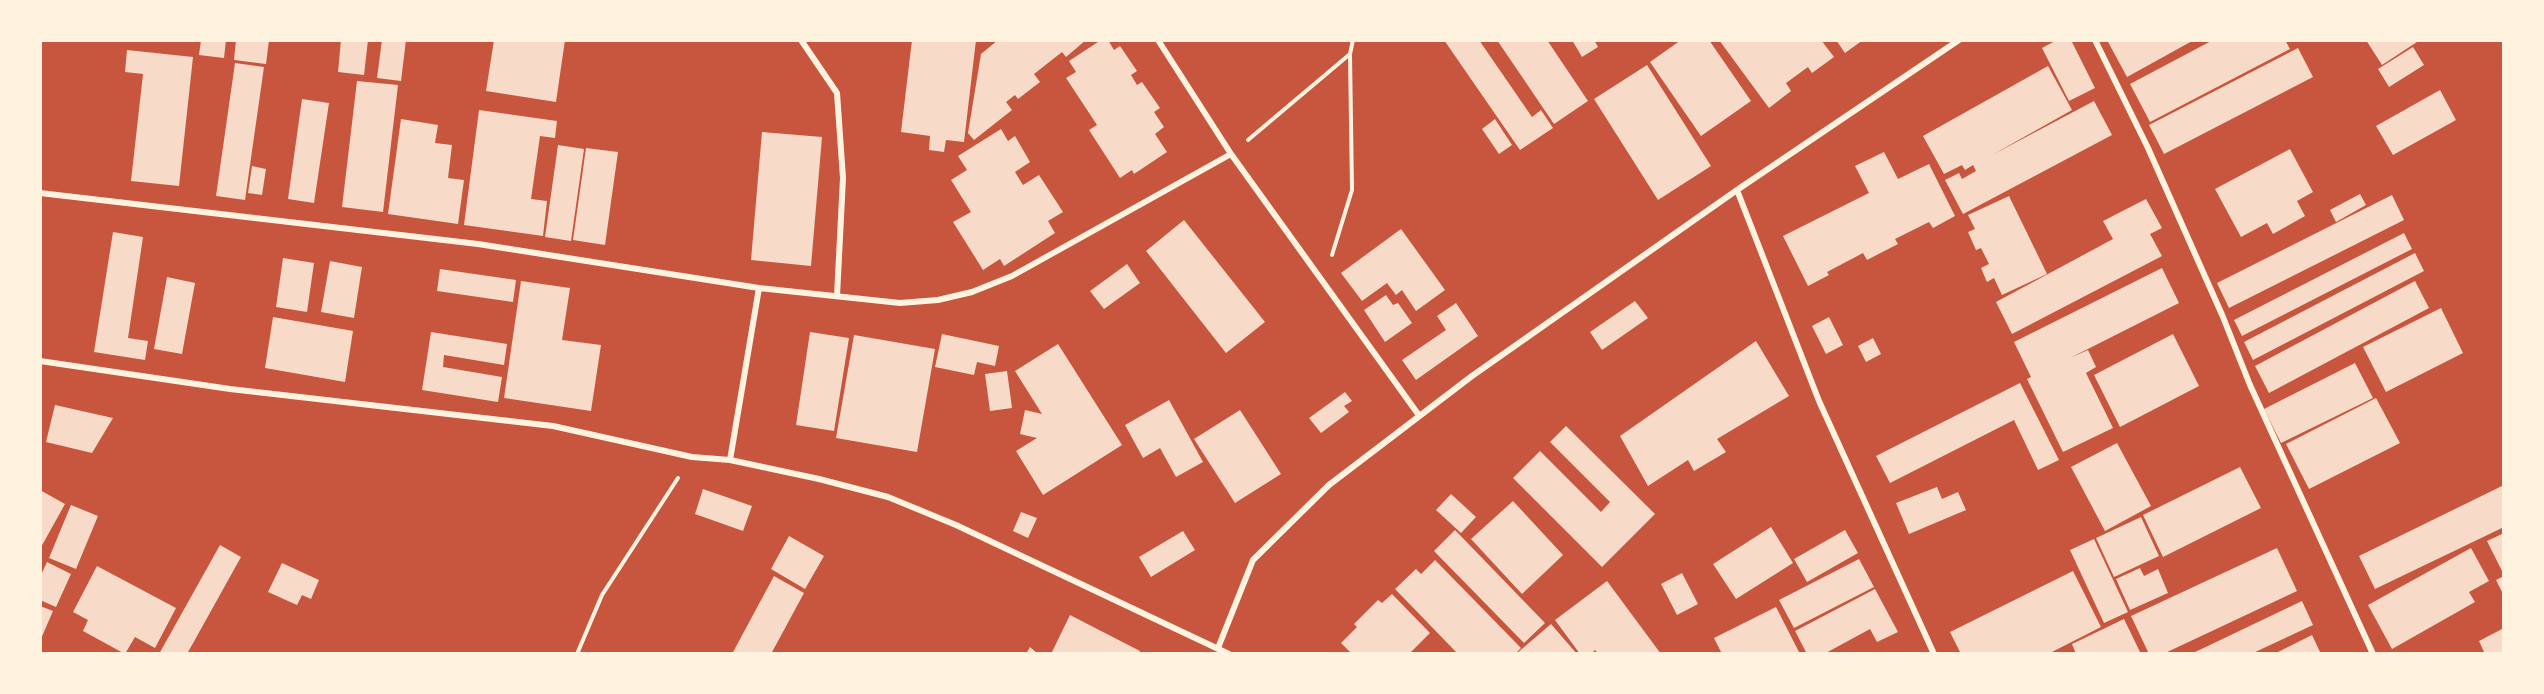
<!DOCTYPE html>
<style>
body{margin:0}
#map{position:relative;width:2544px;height:694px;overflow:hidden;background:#c8553d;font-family:Cabin,sans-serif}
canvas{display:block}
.frame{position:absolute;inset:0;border:42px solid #fff3e0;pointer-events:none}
</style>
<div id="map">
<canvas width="2544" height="694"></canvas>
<div class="frame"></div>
</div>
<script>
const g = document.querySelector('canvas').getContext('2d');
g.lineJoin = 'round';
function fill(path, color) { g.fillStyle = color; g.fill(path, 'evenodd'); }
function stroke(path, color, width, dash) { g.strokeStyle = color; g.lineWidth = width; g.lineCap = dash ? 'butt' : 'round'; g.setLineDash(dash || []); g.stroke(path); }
const building = new Path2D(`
 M201,40H226L224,58L199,55Z
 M236,40H269L266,64L234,60Z
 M341,40H368L364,75L338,72Z
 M382,40H406L401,81L377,78Z
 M494,40H565L556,102L486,91Z
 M912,40H976L964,142L946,140L944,152L929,150L930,136L901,132Z
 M998,40H1086L1066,57L1062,52L1034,74L1040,82L1018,99L1015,95L1006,102L1012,110L974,140L968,133L981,54Z
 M1101,40H1108L1114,50L1120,46L1137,71L1131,75L1137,85L1142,82L1160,108L1154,112L1164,127L1155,134L1167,152L1134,174L1132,170L1120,178L1089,130L1097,125L1066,78L1076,72L1069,61Z
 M1444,40H1479L1532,117L1541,110L1553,128L1520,150Z
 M1497,40H1547L1588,101L1554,124Z
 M1572,40H1594L1598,47L1582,57Z
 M1681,40H1709L1751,101L1701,136L1650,62Z
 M1719,40H1821L1834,57L1812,73L1808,67L1786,83L1791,91L1769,108Z
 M1836,40H1863L1845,53Z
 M2057,40H2071L2095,88L2069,101L2042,48Z
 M2107,40H2194L2127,77Z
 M2213,40H2285L2290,49L2150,122L2130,84Z
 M2366,40H2420L2382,65Z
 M2413,47L2424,65L2389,87L2378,69Z
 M2298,48L2313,77L2164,154L2149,125Z
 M127,50L193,57L179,186L131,181L143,74L125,72Z
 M235,63L264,67L245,200L216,196Z
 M1647,65L1711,166L1658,200L1594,99Z
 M2048,66L2072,110L1992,155L2094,101L2112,135L1963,214L1945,180L1959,173L1962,179L1976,171L1973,165L1965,170L1962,165L1944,174L1923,136Z
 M357,81L398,85L383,212L342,207Z
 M2440,90L2456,120L2393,155L2376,126Z
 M302,99L329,103L314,203L288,199Z
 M479,110L557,121L555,138L540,136L531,199L547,201L543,236L464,225Z
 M401,119L438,125L435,143L452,145L448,178L464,180L458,224L388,214Z
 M1495,119L1512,145L1499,154L1482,129Z
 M1001,129L1008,141L1015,136L1030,162L1015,172L1023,185L1039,175L1063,212L1048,221L1055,233L1004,266L1000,259L983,270L953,222L971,212L951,180L967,170L958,156Z
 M762,132L822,137L811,266L751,260Z
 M558,145L584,149L571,241L545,237Z
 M586,148L618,152L605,245L573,240Z
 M2290,149L2313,192L2297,201L2305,216L2273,234L2267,223L2241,237L2215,189Z
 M1884,152L1898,179L1929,164L1955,216L1933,228L1929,222L1895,239L1898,244L1867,260L1863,253L1827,272L1829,275L1808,286L1783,236L1869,193L1855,166Z
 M252,166L266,169L262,195L248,193Z
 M2360,194L2366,205L2336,222L2330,210Z
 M2392,195L2404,220L2229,308L2217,283Z
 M2009,196L2047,274L2002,295L1994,278L1987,282L1981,268L1989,264L1981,248L1976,250L1968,232L1975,229L1968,215Z
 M2146,199L2162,228L2150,234L2162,256L2012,334L1996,302L2113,239L2103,221Z
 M1184,220L1265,322L1226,353L1146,251Z
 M1401,229L1445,290L1416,311L1402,290L1396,295L1387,283L1362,301L1341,273Z
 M113,232L143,237L128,338L148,341L145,360L94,352Z
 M2404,233L2412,249L2242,336L2234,320Z
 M2415,253L2424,271L2253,360L2244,342Z
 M283,258L314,263L307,312L276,307Z
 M330,261L362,267L354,318L321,312Z
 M1127,264L1140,283L1104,309L1090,291Z
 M2162,268L2179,303L2070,358L2088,350L2096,367L2086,373L2113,428L2063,452L2027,379L2031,377L2014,342Z
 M440,269L516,280L513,302L437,291Z
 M167,277L195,283L182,354L154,349Z
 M521,281L570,288L562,340L601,345L591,411L504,398Z
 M2415,281L2429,308L2269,393L2255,366Z
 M1386,295L1393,305L1398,303L1412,323L1385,342L1364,310Z
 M1635,301L1648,318L1602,350L1590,332Z
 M1456,303L1478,336L1416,380L1402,360L1446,330L1437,316Z
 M2441,308L2463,353L2386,392L2363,347Z
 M273,317L353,331L345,382L265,368Z
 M1829,317L1843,345L1826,354L1812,326Z
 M431,332L507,344L504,365L444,355L443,367L502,377L498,402L422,390Z
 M810,332L849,338L834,431L796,425Z
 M942,334L999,346L995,366L977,362L974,375L935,367Z
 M2173,334L2199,386L2120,427L2094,375Z
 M854,335L935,349L917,452L836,438Z
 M1873,338L1881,354L1866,362L1858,346Z
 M1756,341L1789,396L1717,439L1726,452L1694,471L1688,460L1648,486L1620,436Z
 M1058,344L1122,445L1043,495L1016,451L1037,438L1020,434L1025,410L1042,414L1015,371Z
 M2355,363L2373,398L2281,443L2264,409Z
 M1007,371L1012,408L990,411L985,374Z
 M2020,383L2059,460L2038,470L2014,420L1890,483L1876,456Z
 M1345,392L1352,401L1344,406L1349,412L1321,433L1309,418Z
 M2376,398L2400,443L2309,489L2286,444Z
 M1169,400L1203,462L1176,477L1160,448L1143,458L1125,425Z
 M55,405L113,418L92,453L46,442Z
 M1240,410L1281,474L1235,503L1194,439Z
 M1566,426L1655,514L1602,567L1513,478L1540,451L1601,512L1610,502L1550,442Z
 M2117,443L2151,506L2105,531L2071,467Z
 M2240,467L2261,508L2163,557L2143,515Z
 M2504,485V527L2375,589L2359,556Z
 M1937,487L1942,499L1958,492L1966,510L1909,534L1896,503Z
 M703,489L752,506L743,531L695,514Z
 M40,490L65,504L40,549Z
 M1451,494L1476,517L1461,533L1436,510Z
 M1513,501L1563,555L1522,594L1471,539Z
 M71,505L98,516L76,569L49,558Z
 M1021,512L1037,518L1028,538L1013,531Z
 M2141,517L2159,556L2114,577L2096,538Z
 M1771,527L1793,563L1736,599L1713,564Z
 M1455,530L1545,623L1524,643L1434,551Z
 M1845,530L1858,553L1807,582L1794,559Z
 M1183,531L1195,550L1151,577L1139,557Z
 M2504,533V575L2487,541Z
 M789,536L824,556L805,589L771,569Z
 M2094,539L2128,612L2104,623L2070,550Z
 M220,545L241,557L187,654H159Z
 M2277,548L2297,591L2163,654H2149L2131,616Z
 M2471,548L2489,581L2469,592L2475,602L2392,649L2368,605Z
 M1859,559L1874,587L1794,628L1779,600Z
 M1435,560L1521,648L1515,654H1458L1395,589L1416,569L1421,574Z
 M47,562L71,574L56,607L40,600V577Z
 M282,563L319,580L311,599L302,595L297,605L268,592Z
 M97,566L176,608L155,648L135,637L125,654L83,631L88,620L73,612Z
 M2140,568L2144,576L2158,569L2168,593L2130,610L2116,579Z
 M2073,571L2101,627L2048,654H1961L1950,632Z
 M1682,573L1698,604L1677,615L1661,584Z
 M774,576L804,593L771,654H732Z
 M2504,576V596L2496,580Z
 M1607,581L1661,654H1598L1595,650L1591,654H1580L1555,620Z
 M1875,589L1898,632L1877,642L1870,629L1824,654H1807L1795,631Z
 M1392,594L1430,633L1409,654H1352L1341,643L1357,627L1354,624L1378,600L1382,603Z
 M2302,601L2313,625L2251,654H2191Z
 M40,606L53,611L40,641Z
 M1776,607L1800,654H1722L1714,638Z
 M1070,615L1140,651L1139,654H1051Z
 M2124,619L2141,654H2076L2072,644Z
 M1551,624L1577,654H1516Z
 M2504,628V654H2485L2479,641Z
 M2312,635L2321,654H2274Z
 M1030,647L1038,654H1026Z`);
const path = new Path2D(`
 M1248,140L1350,54
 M1332,255L1352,190L1350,54L1353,40
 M577,654L602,595L678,478`);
const minor = new Path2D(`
 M801,40L837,93L843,178L837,296
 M1158,40L1231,154L1418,414
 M2095,40L2148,148L2223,317L2250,385L2373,654
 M1737,190L1819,401L1934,654
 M40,193L478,244L759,288L900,303L938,300L972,292L1012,276L1231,154
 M40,361L230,389L553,426L692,457L730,460L819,479L888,497L956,525L1229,654
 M730,460L759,288
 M1218,648L1253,560L1329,485L1472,376L1737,190L1959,40`);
fill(building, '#f7dbc8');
stroke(path, '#fff3e0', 4);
stroke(minor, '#fff3e0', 6);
</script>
